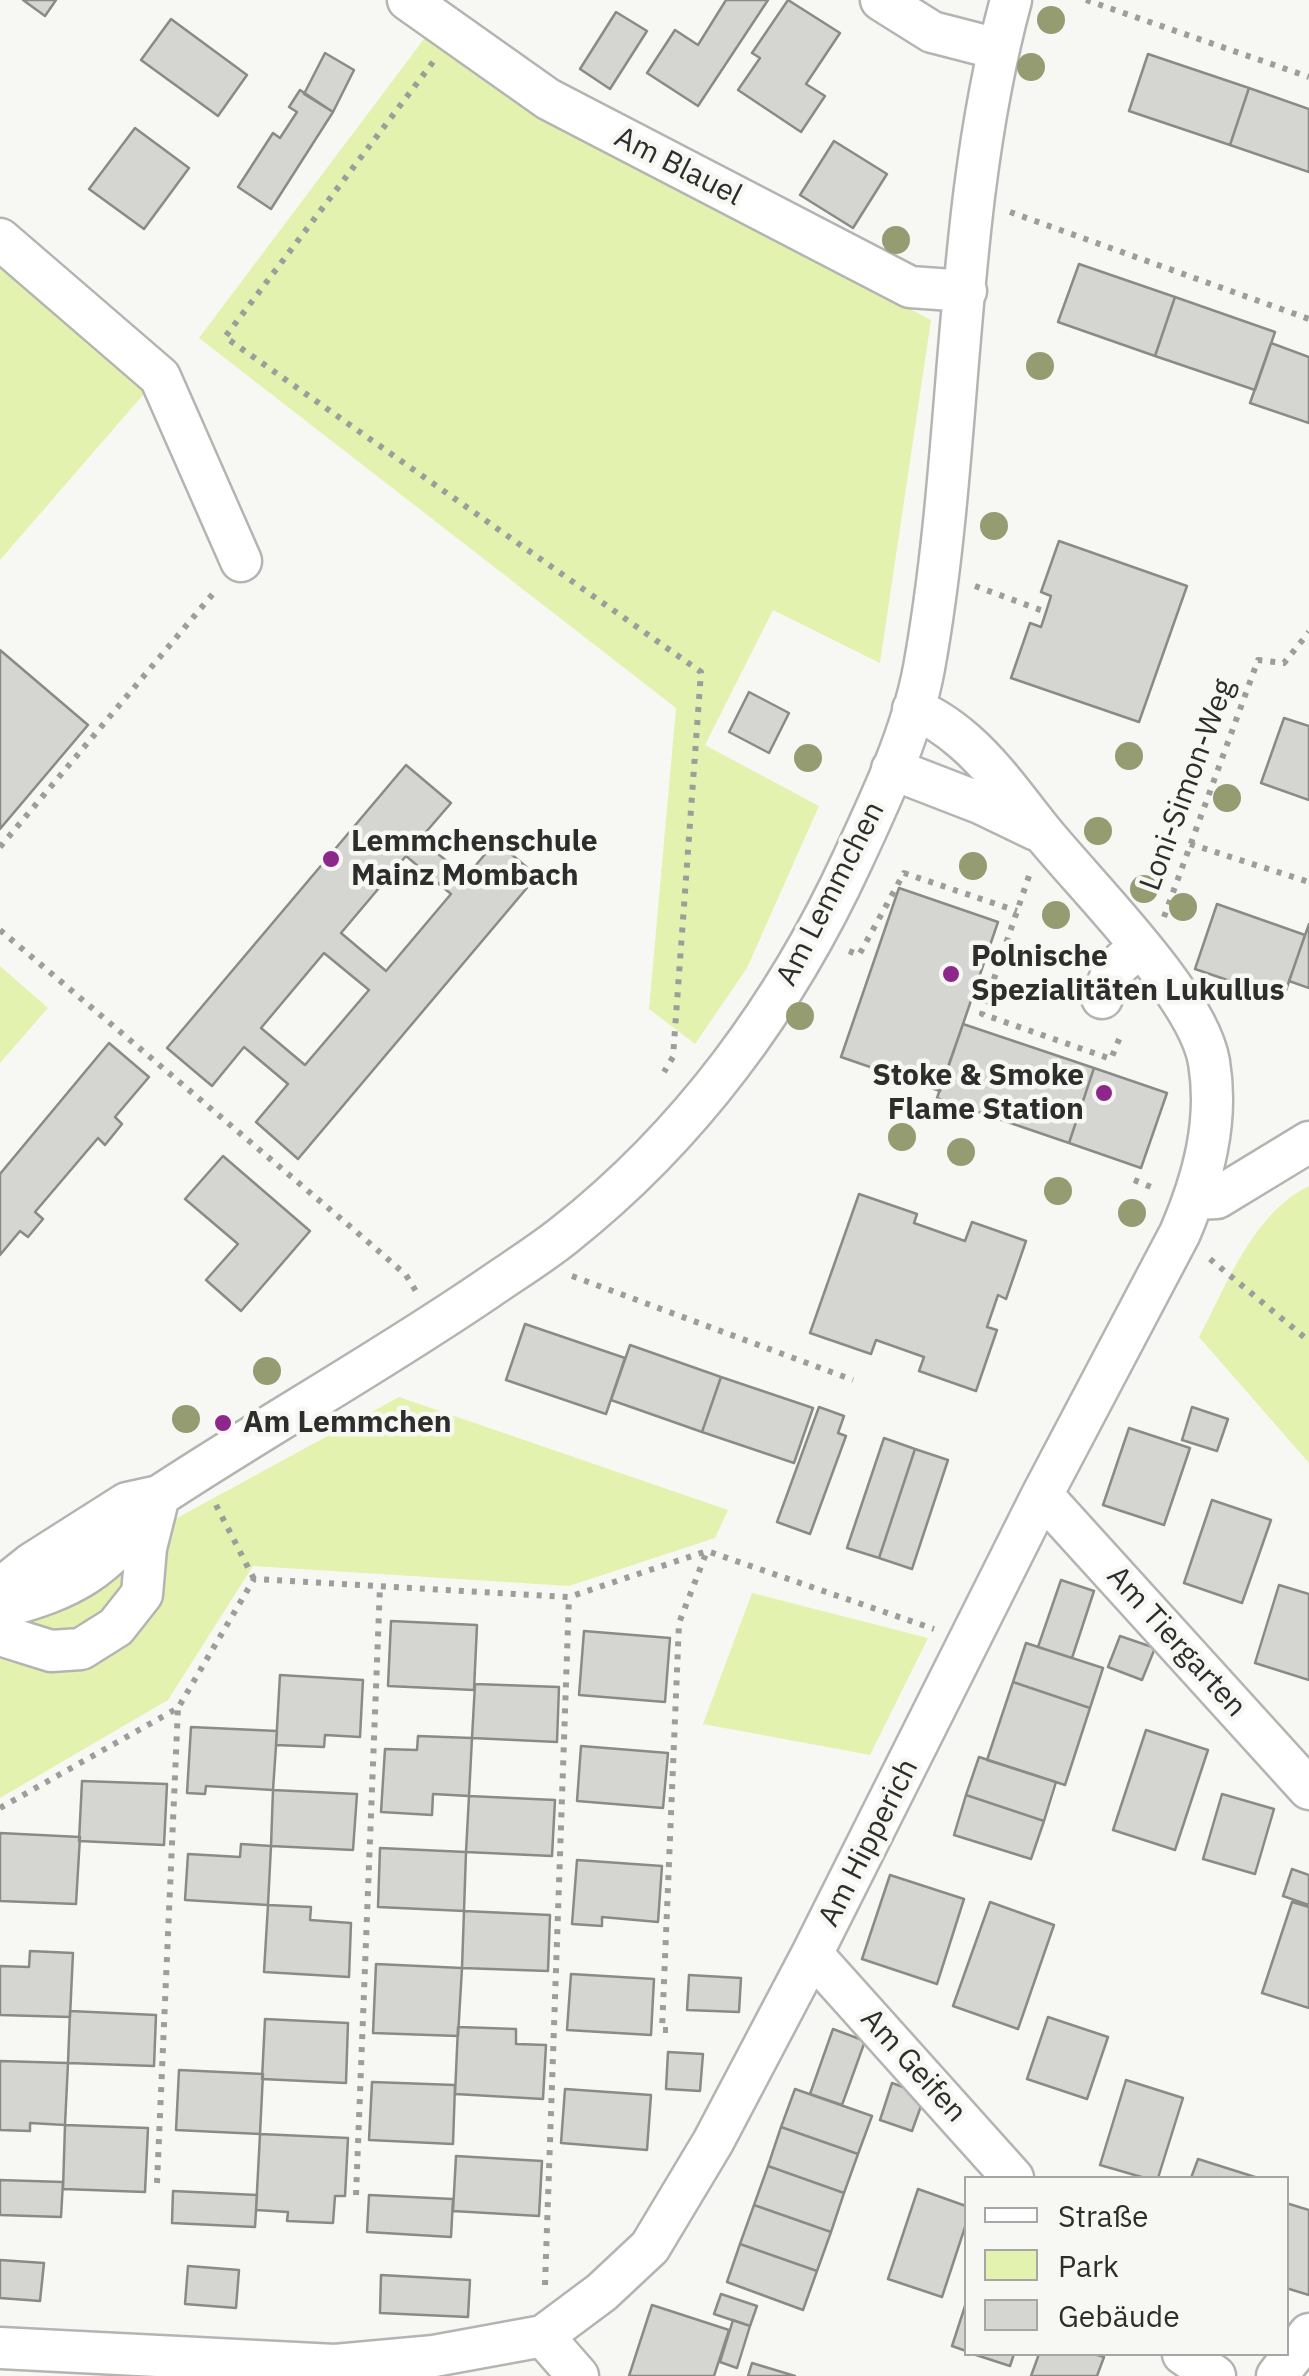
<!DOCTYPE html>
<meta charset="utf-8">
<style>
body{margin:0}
#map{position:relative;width:1309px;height:2376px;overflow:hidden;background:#f7f8f4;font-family:"IBM Plex Sans",sans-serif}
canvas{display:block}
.legend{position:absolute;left:964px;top:2176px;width:325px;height:180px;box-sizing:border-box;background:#f7f8f4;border:2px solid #a6a7a4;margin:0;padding:12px 18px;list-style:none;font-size:30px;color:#2d2d2c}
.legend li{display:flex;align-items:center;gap:20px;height:50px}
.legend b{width:50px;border:2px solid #a6a7a4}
</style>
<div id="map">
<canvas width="1309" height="2376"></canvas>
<ul class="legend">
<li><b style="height:12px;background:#fff"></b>Straße</li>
<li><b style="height:28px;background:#e3f2af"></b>Park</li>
<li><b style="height:28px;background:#d5d6d2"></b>Gebäude</li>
</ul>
</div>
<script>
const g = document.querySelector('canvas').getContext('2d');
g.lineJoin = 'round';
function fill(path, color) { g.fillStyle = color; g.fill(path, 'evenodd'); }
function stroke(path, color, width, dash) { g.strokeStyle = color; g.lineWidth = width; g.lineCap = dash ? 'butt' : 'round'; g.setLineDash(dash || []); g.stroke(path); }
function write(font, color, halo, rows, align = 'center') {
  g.font = font + ' "IBM Plex Sans",sans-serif'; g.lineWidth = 9; g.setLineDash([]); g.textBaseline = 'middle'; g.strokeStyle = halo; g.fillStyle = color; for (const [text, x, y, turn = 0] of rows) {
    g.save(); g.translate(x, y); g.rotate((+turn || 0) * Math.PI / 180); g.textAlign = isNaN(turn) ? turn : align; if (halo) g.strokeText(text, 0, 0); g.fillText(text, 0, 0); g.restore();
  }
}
const green = new Path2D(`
 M427,35L539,111L931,320L880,663L773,610L705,745L819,806L747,968L695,1044L649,1009L676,708L199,338Z
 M0,258L149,388L0,560Z
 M0,966L48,1008L0,1063Z
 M1309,1186V1463L1199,1337C1227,1285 1253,1213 1309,1186Z
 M399,1397L728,1510L715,1538L569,1586L253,1566L168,1700L0,1798V1630L155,1530Z
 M752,1593L928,1638L870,1755L703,1724Z`);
const building = new Path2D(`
 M23,0H56L45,16Z
 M726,0H768L698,106L647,73L675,30L698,45Z
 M788,0L840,33L806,84L825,96L801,132L738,90L760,58L752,53Z
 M616,12L647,31L610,89L580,69Z
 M171,19L247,75L218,116L141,60Z
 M325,53L354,70L333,112L304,94Z
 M1148,54L1249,88L1230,145L1129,111Z
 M1249,88L1309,109V172L1230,145Z
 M300,90L333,112L271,209L238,187L273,133L280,138L297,112L289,107Z
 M135,128L189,168L144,229L89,189Z
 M834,141L887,174L853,228L800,195Z
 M1079,264L1175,297L1155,356L1058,322Z
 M1175,297L1275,332L1255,390L1155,356Z
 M1271,343L1309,357V423L1250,403Z
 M1059,541L1187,586L1139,722L1011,678L1030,623L1041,627L1046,612L1051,596L1041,592Z
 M0,650L88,725L0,829Z
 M749,692L789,713L769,753L729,732Z
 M1284,718L1309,726V800L1261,783Z
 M406,765L451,803L420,839L466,877L496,841L537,876L298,1159L256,1122L288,1084L244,1047L212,1086L167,1048ZM406,856L451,894L386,971L341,933ZM324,953L369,990L305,1065L261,1028Z
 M899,888L998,922L940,1091L841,1057Z
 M1217,904L1305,935L1283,999L1195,969Z
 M1309,924V988L1289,981Z
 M963,1024L1094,1068L1069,1143L937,1098Z
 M109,1043L149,1077L115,1117L122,1124L105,1145L98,1138L35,1212L43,1219L28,1237L20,1231L0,1255V1174Z
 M1094,1068L1167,1093L1141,1168L1069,1143Z
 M223,1156L310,1231L241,1311L206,1280L238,1244L185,1199Z
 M859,1194L917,1214L914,1223L965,1241L972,1222L1026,1241L1006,1299L998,1295L987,1327L997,1330L976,1391L919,1371L924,1357L876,1340L871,1354L810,1333Z
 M525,1324L625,1358L606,1414L506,1380Z
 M630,1345L721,1377L702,1432L611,1400Z
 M721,1377L813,1408L794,1463L702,1432Z
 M819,1407L844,1416L838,1433L846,1436L810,1534L777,1522Z
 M1192,1407L1228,1419L1217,1451L1182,1440Z
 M1129,1428L1190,1448L1164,1525L1103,1505Z
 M884,1438L915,1449L879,1558L847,1548Z
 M915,1449L948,1460L912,1569L879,1558Z
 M1212,1500L1271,1520L1242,1603L1184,1583Z
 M1061,1580L1094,1591L1072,1658L1038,1647Z
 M1279,1585L1309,1594V1680L1255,1663Z
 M391,1621L477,1625L474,1690L388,1686Z
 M584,1631L670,1638L665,1702L579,1695Z
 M1120,1636L1155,1648L1142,1680L1108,1667Z
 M1026,1643L1103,1668L1090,1708L1013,1682Z
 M280,1675L363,1680L360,1737L325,1735L324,1747L276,1745Z
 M1013,1682L1090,1708L1065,1785L987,1760Z
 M475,1684L559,1687L557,1742L472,1738Z
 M191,1727L277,1731L273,1790L206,1786L205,1794L187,1793Z
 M1146,1730L1208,1750L1175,1850L1113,1830Z
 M418,1736L472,1738L469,1796L433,1794L432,1815L381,1812L385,1749L417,1750Z
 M581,1746L668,1753L663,1808L577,1801Z
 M979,1757L1056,1782L1044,1821L966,1795Z
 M82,1781L167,1784L164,1845L79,1841Z
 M273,1790L357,1794L353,1850L271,1846Z
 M1222,1794L1274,1809L1255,1874L1203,1859Z
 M966,1795L1044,1821L1031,1859L954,1835Z
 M469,1796L555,1800L552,1856L466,1852Z
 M0,1833L80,1837L76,1904L0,1901Z
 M241,1844L271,1846L268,1905L185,1900L188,1854L240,1857Z
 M380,1848L466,1852L464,1911L378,1907Z
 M577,1860L662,1866L658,1922L602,1917V1926L572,1924Z
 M1292,1869L1309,1875V1905L1283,1896Z
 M890,1875L964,1899L937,1984L862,1959Z
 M990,1902L1054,1925L1018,2029L953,2006Z
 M1292,1902L1309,1907V2008L1262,1993Z
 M268,1905L311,1907L310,1920L351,1923L349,1977L264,1972Z
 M464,1911L550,1915L548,1971L462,1968Z
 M30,1951L73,1953L70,2017L0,2015V1966L29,1967Z
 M376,1964L462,1968L458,2036L373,2033Z
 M571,1974L654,1979L651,2035L567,2030Z
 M689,1975L741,1978L739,2012L687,2010Z
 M70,2011L156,2015L154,2066L68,2063Z
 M1048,2017L1108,2037L1087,2099L1027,2079Z
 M265,2019L348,2023L346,2083L262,2079Z
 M458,2027L516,2029V2044L546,2045L543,2099L455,2094Z
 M833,2029L865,2041L842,2105L810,2094Z
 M668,2052L703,2054L700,2091L666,2089Z
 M0,2061L68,2063L65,2125L30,2123V2131L0,2130Z
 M179,2070L263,2074L260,2134L176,2130Z
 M1126,2080L1183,2098L1158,2178H1145L1100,2165Z
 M372,2082L455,2085L453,2144L369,2140Z
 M892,2083L925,2095L912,2131L880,2120Z
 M565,2089L651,2095L647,2150L561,2143Z
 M795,2089L872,2116L858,2154L781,2127Z
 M65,2125L148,2128L145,2192L63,2189Z
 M781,2127L858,2154L844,2193L768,2166Z
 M260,2134L348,2138L345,2196H335L333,2223L287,2221L288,2212L256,2210Z
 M456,2156L542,2161L539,2216L453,2211Z
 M1198,2159L1255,2177V2178H1191Z
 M768,2166L844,2193L831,2232L754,2205Z
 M0,2180L63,2182L61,2217L0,2215Z
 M918,2189L966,2206V2224L942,2297L888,2279Z
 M173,2191L257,2195L255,2227L172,2223Z
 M369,2195L453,2199L451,2237L367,2232Z
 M1286,2203L1309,2210V2295L1286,2288Z
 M754,2205L831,2232L817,2271L740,2244Z
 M740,2244L817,2271L803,2310L727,2282Z
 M0,2260L44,2263L40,2301L0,2298Z
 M188,2266L239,2270L236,2308L185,2304Z
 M381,2275L470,2280L468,2317L380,2313Z
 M721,2294L757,2306L750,2326L714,2314Z
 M966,2303V2351L952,2346Z
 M652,2305L729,2330L714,2376H629Z
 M733,2320L750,2326L737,2368L720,2362Z
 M973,2354H1014L1010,2366Z
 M1039,2354H1094L1104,2357L1097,2376H1031Z
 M752,2363L795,2376H748Z`);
const path = new Path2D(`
 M1086,0L1309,77
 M433,62L225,337L701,672L673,1057L664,1072
 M1010,212L1309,319
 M975,586L1046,612
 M1190,844L1309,882
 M0,847L217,589
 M1029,876L982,1014L1111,1059L1122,1032
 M1164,917L1258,660L1284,663L1309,632
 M0,930L366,1240L406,1275L417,1293
 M849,951L859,955L904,873L1017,911
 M1134,1180L1156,1189
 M1210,1259L1309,1341
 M572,1276L853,1380
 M216,1505L254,1579
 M0,1808L178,1708L254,1579L569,1597L707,1551L934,1629
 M668,2030H662L679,1623L707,1551
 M157,2183L178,1708
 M356,2195L380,1586
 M545,2285L569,1597`);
const minor = new Path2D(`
 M408,0L548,99L910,287L966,291
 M881,0L932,32L998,49
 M0,239L160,377L241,561
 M892,769L980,803L1036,830
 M1102,998L1113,970L1140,946
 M1194,1199L1217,1198L1309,1142
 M1042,1495L1309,1789
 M0,1589L31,1564L127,1503L159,1496C267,1425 380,1362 487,1289C513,1271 539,1255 563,1236C690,1136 786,1005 853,859C881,799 912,733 924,668C964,447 952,217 1011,0
 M0,1608C75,1588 104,1571 150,1508
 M0,1635L51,1651L81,1649L116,1627L142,1594L146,1548L159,1496
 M812,1954L1013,2178
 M543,2336L578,2376
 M0,2348L335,2365L434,2356L543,2336L602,2292L650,2247L713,2142L812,1954L1042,1495L1180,1233C1203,1179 1219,1122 1209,1062C1198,996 1088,888 1044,834C1018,802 995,768 964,741C949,728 932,716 913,709
 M1183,2354L1215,2376
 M1277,2376L1309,2334`);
const trees = [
 [1051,20],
 [1031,67],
 [896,240],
 [1040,366],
 [994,526],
 [1129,756],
 [808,758],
 [1227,798],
 [1098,831],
 [973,866],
 [1144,889],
 [1183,907],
 [1056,915],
 [800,1016],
 [902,1137],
 [961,1152],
 [1058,1191],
 [1132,1213],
 [267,1371],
 [186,1419]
];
const markers = [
 [331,859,10,"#8e278c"],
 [951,974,10,"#8e278c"],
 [1104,1093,10,"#8e278c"],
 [223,1423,10,"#8e278c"]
];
const streetNames = [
 ["Am Blauel",678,167,27],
 ["Loni-Simon-Weg",1188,785,-70],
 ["Am Lemmchen",831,894,-63],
 ["Am Tiergarten",1176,1642,48],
 ["Am Hipperich",869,1843,-63],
 ["Am Geifen",913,2066,48]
];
const poiNames = [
 ["Lemmchenschule",351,842],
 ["Mainz Mombach",351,876],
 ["Polnische",971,957],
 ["Spezialitäten Lukullus",971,991],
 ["Stoke & Smoke",1084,1076,"right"],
 ["Flame Station",1084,1110,"right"],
 ["Am Lemmchen",243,1423]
];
fill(green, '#e3f2af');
fill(building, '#d5d6d2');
stroke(building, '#8a8b87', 2.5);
stroke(minor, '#b4b5b2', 45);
stroke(path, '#9d9e9b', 6, [5, 8]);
stroke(minor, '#fff', 40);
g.fillStyle = '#959c71';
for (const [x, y] of trees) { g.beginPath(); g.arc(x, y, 14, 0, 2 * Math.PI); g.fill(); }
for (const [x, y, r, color] of markers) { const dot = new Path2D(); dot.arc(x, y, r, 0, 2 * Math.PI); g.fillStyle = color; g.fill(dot); stroke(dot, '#f7f8f4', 4); }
write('30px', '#2d2d2c', '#f7f8f4', streetNames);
write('bold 30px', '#2d2d2c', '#f7f8f4', poiNames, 'left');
</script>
